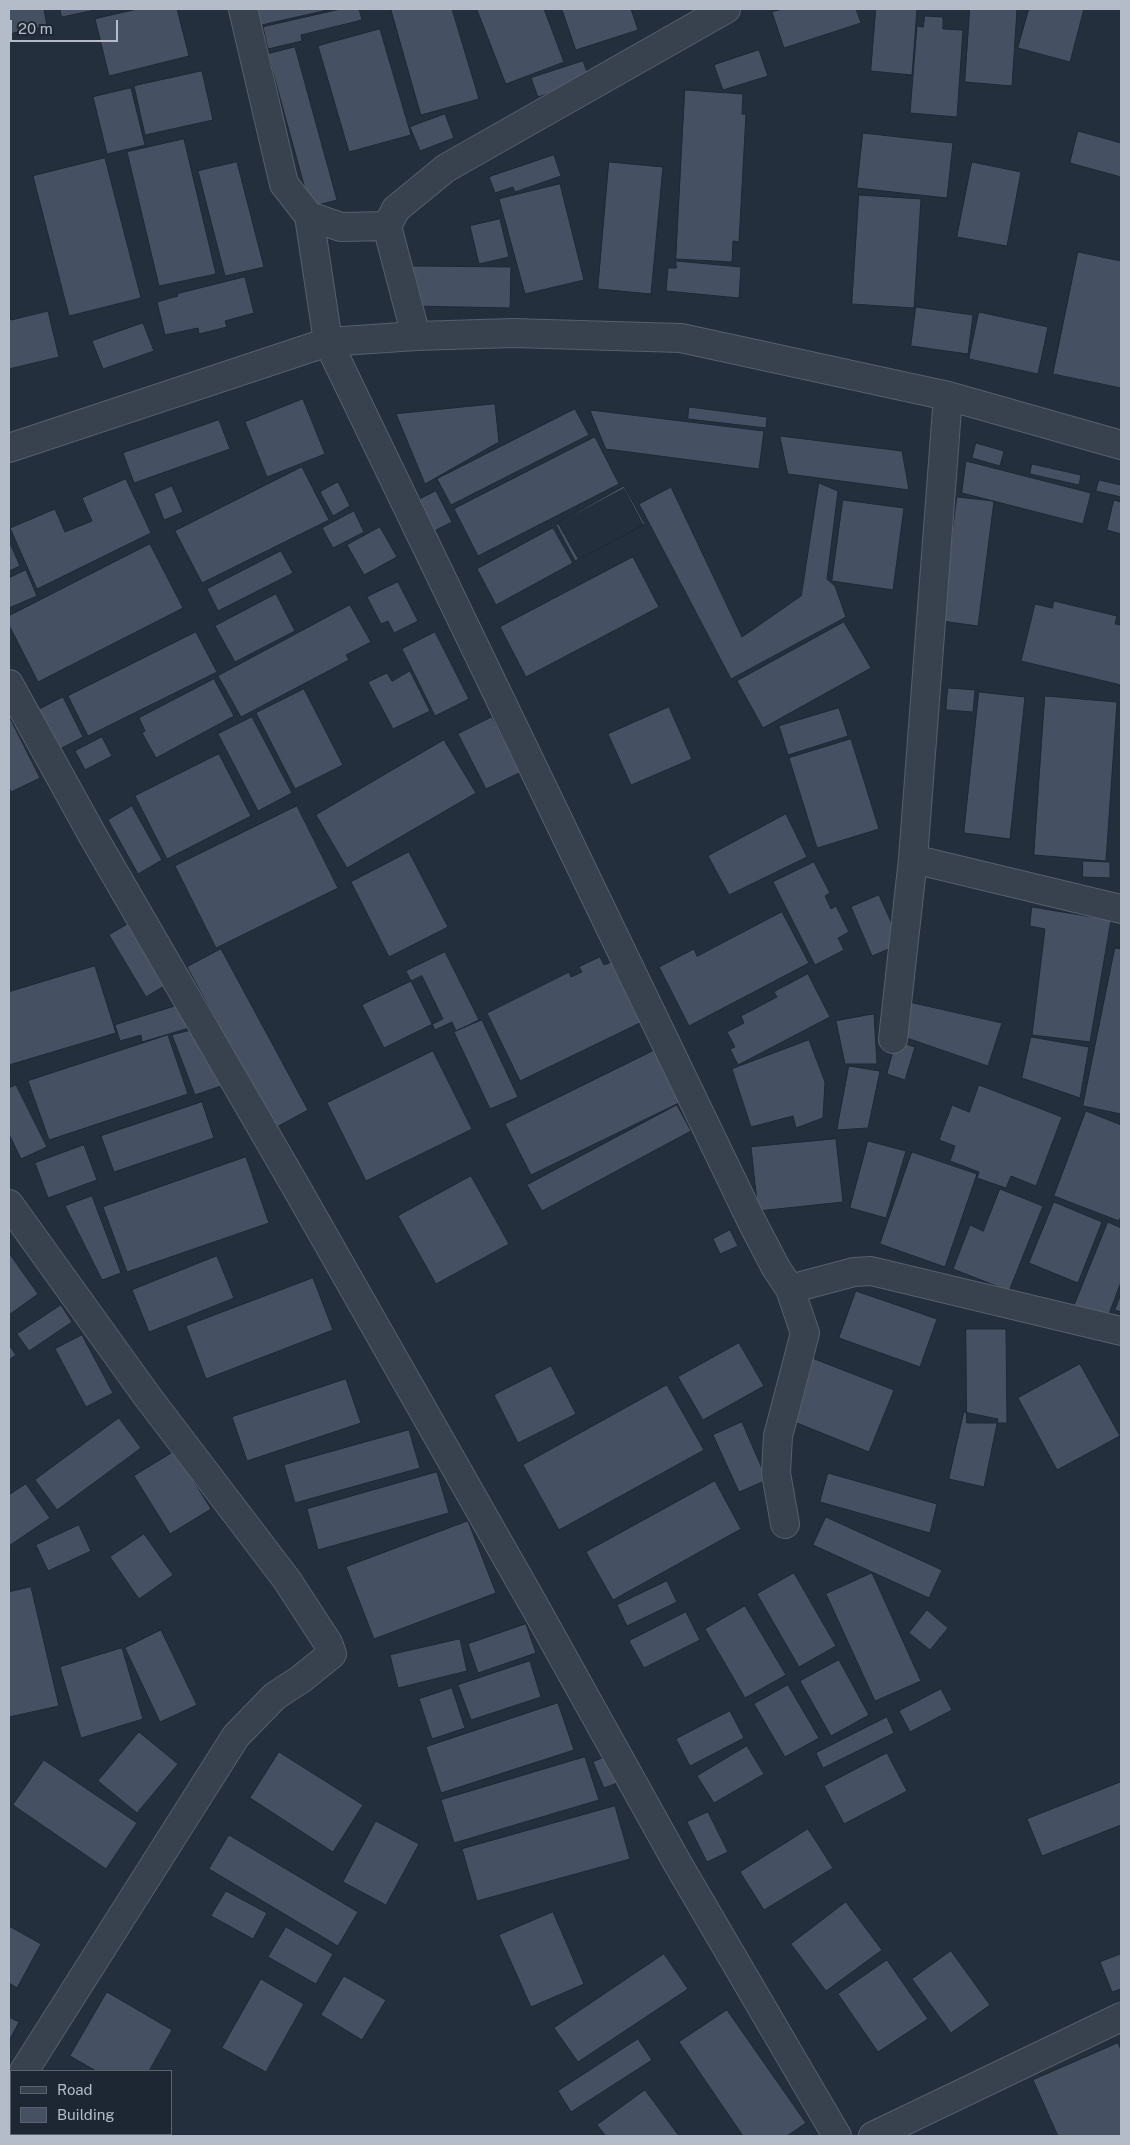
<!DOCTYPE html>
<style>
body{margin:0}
#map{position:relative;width:1130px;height:2145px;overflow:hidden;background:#242f3e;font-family:"Public Sans",sans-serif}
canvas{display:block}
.frame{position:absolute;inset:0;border:10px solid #b4bcc9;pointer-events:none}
.legend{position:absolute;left:10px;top:2070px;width:162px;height:65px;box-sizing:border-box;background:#1d2633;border:1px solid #59626f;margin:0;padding:6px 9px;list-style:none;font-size:15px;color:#b4bcc9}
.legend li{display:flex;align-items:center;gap:10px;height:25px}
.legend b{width:25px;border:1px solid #59626f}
.scale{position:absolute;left:10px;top:20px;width:108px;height:22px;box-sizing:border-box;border:2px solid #b4bcc9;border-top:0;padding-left:6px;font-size:15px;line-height:18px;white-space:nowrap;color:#b4bcc9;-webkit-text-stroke:4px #1d2633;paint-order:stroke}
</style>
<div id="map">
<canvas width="1130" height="2145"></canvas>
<div class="frame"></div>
<ul class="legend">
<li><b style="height:6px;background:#38414e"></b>Road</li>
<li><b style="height:14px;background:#455162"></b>Building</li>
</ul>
<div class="scale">20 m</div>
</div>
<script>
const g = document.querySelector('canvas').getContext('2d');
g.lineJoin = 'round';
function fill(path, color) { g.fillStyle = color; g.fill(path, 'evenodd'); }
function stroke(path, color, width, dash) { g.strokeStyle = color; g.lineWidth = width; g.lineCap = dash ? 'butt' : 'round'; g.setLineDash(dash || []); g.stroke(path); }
const building = new Path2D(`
 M9,9H44L47,26L9,34Z
 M60,9H100L62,17Z
 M138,9H177L189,56L109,76L95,19Z
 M253,9H332L257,26Z
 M341,9H359L362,20L301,35L302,41L268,49L263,27Z
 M391,9H452L479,99L421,115Z
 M477,9H544L564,62L506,84Z
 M562,9H631L638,30L576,50Z
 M783,9H856L861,23L784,48L772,12Z
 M876,9H917L912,75L871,71Z
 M970,9H1017L1012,86L965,82Z
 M1029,9H1084L1070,62L1018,48Z
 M925,16L943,17V29L963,30L957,117L910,113L917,26L923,27Z
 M380,29L411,135L349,152L318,46Z
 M295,47L337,200L310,207L268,54Z
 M759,50L768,76L723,90L714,65Z
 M583,61L590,80L538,97L531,78Z
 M202,71L213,120L145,135L134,86Z
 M131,88L145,145L107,154L93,97Z
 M685,90L743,94L742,114H746L739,242L733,241L732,262L676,259Z
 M445,114L454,138L420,151L410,127Z
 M1078,131L1121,143V177L1070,163Z
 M863,133L953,143L947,198L857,188Z
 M184,139L216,274L159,286L127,152Z
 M554,155L561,176L515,192L513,187L495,193L489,177Z
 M105,158L141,298L69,316L33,176Z
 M237,162L264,267L225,276L198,171Z
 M609,162L663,167L651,294L598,289Z
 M972,162L1021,172L1007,246L957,237Z
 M560,184L584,280L525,294L499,199Z
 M859,195L921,199L914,308L852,304Z
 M500,219L509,257L479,264L470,226Z
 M1078,252L1121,261V388L1053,374Z
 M676,261L741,267L739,298L666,291L668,268H676Z
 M413,266L511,267L510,308L413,306Z
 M245,277L254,313L225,321L227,327L199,334L198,328L165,335L157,302L178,296L177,294Z
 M916,307L973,315L968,354L911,346Z
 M9,311L11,320L48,311L59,357L9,369Z
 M979,312L1048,327L1038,374L969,359Z
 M143,323L154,351L103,369L92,341Z
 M303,399L325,454L267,477L245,422Z
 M495,404L499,442L425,484L396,414Z
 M689,407L767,417L766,428L688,419Z
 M575,409L589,435L451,505L437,479Z
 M590,410L764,431L759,469L606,449Z
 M219,420L230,449L134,483L123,453Z
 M780,436L902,451L909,490L788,474Z
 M595,437L619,484L478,556L454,509Z
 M976,443L1004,451L1000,466L972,458Z
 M966,461L1091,493L1083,524L962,493Z
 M1032,464L1081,475L1079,485L1030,474Z
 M302,467L329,520L202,583L175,531Z
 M126,479L151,533L37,589L10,528L55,509L65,532L92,521L82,498Z
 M1099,480L1121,485V497L1096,491Z
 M338,482L350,506L333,516L320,492Z
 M819,483L838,491L827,579L835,586L846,617L731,679L639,504L671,487L742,637L801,596Z
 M172,486L183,512L164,520L154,494Z
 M624,486L645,524L579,560L558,523Z
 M624,489L643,525L575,561L556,525Z
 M436,491L452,522L428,534L412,503Z
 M957,497L994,501L978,626L941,621Z
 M843,500L904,508L893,590L832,581Z
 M1114,500L1121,502V534L1107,530Z
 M354,511L364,532L333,548L322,528Z
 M380,527L397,557L364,575L347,545Z
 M553,528L573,563L496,605L477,569Z
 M9,541L20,566L9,571Z
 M150,544L183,608L38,682L9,625V616Z
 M281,551L293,573L218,611L207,589Z
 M633,557L659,607L526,677L500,627Z
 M26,570L37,596L9,608V578Z
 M398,582L418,621L394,633L388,621L381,624L367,597Z
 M276,594L295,631L235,662L215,626Z
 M1054,601L1117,616L1115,624L1121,625V685L1021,661L1035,604L1052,608Z
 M350,605L371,642L346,655L349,660L241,717L218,676Z
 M844,622L871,668L763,728L737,681Z
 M196,632L217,672L88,736L68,696Z
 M435,632L469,699L435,716L402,649Z
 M410,671L430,711L393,729L368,682L387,673L392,681Z
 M214,679L234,716L156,758L142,733L145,731L139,718Z
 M948,688L975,690L973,712L946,710Z
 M304,689L343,765L295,789L256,713Z
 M979,692L1025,697L1010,839L964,833Z
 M1045,696L1117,702L1106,861L1034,855Z
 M63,697L83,737L58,750L38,710Z
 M669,707L692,759L631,785L608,734Z
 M839,708L848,736L788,755L779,726Z
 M9,716L40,778L11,792L9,787Z
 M252,717L292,793L258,811L218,734Z
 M492,717L521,772L486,789L458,734Z
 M102,737L112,756L85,770L75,751Z
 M851,739L879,829L817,848L789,758Z
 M444,740L476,793L347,868L316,815Z
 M219,754L251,816L167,859L135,796Z
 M132,806L162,860L138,874L108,820Z
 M297,806L338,888L216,948L175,866Z
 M786,814L807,857L729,895L708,856Z
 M409,852L448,927L389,957L351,882Z
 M1083,861L1110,862V878L1083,877Z
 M814,862L830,893L825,896L831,909L836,906L849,932L838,938L844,950L815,965L773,882Z
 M879,895L901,944L872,956L851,907Z
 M1032,907L1111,920L1090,1042L1032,1035L1045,929L1030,926Z
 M782,912L809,963L689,1026L659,967L694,949L697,956Z
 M133,921L169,983L146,997L109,935Z
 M1115,948L1121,949V1114L1083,1106Z
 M221,949L308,1110L275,1128L187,967Z
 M445,952L479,1020L456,1031L452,1022L435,1030L406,971Z
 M600,957L604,965L614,961L642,1022L520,1081L487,1013L569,972L571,977L582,972L579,967Z
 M95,966L116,1033L9,1065V992Z
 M808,974L830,1017L738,1065L730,1049L735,1047L727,1032L744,1023L741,1016L777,997L774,992Z
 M422,976L443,1019L384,1048L362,1005Z
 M909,1002L1002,1023L988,1066L901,1036Z
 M179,1005L189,1028L142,1042L141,1035L120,1041L115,1025Z
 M874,1014L877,1064H845L836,1021Z
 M482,1020L518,1097L490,1109L454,1032Z
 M193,1030L224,1085L195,1095L172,1035Z
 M168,1035L188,1094L49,1140L28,1081Z
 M1031,1037L1089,1047L1080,1098L1022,1078Z
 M809,1040L825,1082L823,1118L796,1128L793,1116L751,1127L732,1069Z
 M896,1041L915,1047L905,1080L887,1074Z
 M657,1049L683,1101L531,1175L505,1124Z
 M433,1051L472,1129L366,1181L327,1103Z
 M849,1066L880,1071L868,1128L837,1130Z
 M16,1085L47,1147L21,1159L9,1134V1088Z
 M979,1085L1062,1117L1036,1186L1011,1176L1006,1188L977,1178L979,1172L950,1161L955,1146L939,1140L952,1105L969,1112Z
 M202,1102L214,1138L114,1172L101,1136Z
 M677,1105L691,1131L542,1211L527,1185Z
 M1086,1111L1121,1125V1216L1119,1221L1054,1196Z
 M836,1139L843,1202L758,1211L751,1147Z
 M868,1141L906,1151L886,1218L850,1208Z
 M84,1145L97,1180L48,1198L35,1163Z
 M912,1152L977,1174L945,1267L880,1244Z
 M246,1157L269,1223L127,1272L103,1207Z
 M471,1176L509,1244L436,1284L398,1216Z
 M1000,1189L1043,1206L1009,1291L953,1269L970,1225L983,1231Z
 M92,1196L121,1273L102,1280L65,1206Z
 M1054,1202L1102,1222L1078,1283L1029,1263Z
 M1108,1222L1121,1228V1282L1107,1319L1074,1306Z
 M730,1230L738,1246L720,1254L713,1239Z
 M9,1253L38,1294L9,1315Z
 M217,1256L234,1298L149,1332L132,1290Z
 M313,1278L333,1330L206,1379L186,1326Z
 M856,1291L937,1319L920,1367L839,1338Z
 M1121,1294V1312L1115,1310Z
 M61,1305L72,1322L29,1351L17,1334Z
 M966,1329H1006L1007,1423H967Z
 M82,1335L113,1393L86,1407L55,1349Z
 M739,1343L764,1386L703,1420L678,1377Z
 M9,1345L16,1355L9,1360Z
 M812,1358L894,1390L869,1452L787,1419Z
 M1080,1364L1120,1436L1057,1470L1018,1398Z
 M551,1366L576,1414L518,1443L494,1395Z
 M346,1379L361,1423L247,1461L232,1417Z
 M667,1385L704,1450L559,1530L523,1465Z
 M964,1412L998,1419L984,1487L949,1479Z
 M119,1418L141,1448L57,1510L35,1480Z
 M742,1422L767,1480L739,1492L713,1435Z
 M409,1430L420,1468L295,1503L284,1465Z
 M175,1451L211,1509L170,1534L134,1476Z
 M437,1472L449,1513L318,1550L307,1509Z
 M828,1473L937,1504L930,1533L820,1502Z
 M715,1481L741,1529L613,1600L586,1552Z
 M26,1484L50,1518L9,1546V1495Z
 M826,1517L942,1570L929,1598L813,1545Z
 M468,1521L496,1593L374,1639L346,1567Z
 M79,1525L91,1551L48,1571L36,1545Z
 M144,1534L173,1575L139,1599L110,1557Z
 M794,1573L836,1646L799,1667L757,1594Z
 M872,1573L921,1681L875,1701L826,1594Z
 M667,1581L677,1602L627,1626L617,1605Z
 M31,1587L59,1706L9,1717V1592Z
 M745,1606L786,1675L745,1698L705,1629Z
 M927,1610L948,1628L930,1650L909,1633Z
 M686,1612L700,1640L644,1668L629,1641Z
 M526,1624L536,1653L478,1673L468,1644Z
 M161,1630L197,1705L160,1722L125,1648Z
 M460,1639L467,1671L398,1688L390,1655Z
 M122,1648L143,1719L81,1738L60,1667Z
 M839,1660L869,1715L831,1736L800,1681Z
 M530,1661L541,1697L471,1720L458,1685Z
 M788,1685L819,1738L785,1757L754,1704Z
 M452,1688L465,1728L432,1739L419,1699Z
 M941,1689L952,1710L910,1732L899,1711Z
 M558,1703L574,1750L441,1793L426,1747Z
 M730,1711L744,1738L690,1766L676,1739Z
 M887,1717L894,1733L823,1768L816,1753Z
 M139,1732L178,1764L137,1813L98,1781Z
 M747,1746L764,1774L714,1803L697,1776Z
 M279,1752L363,1805L333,1852L250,1798Z
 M615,1753L625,1780L604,1788L593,1762Z
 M887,1753L907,1791L844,1824L824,1786Z
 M585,1757L599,1800L454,1843L441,1800Z
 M44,1760L137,1823L106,1869L13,1805Z
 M1121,1782V1825L1042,1856L1027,1819Z
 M615,1806L630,1859L477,1901L462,1849Z
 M708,1812L728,1852L707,1862L687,1822Z
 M376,1821L419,1844L386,1905L343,1882Z
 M808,1829L833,1868L764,1910L740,1872Z
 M229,1835L358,1912L338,1946L209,1869Z
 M226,1891L267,1913L253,1939L211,1916Z
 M846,1902L882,1950L826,1991L791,1944Z
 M553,1912L584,1984L531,2007L499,1935Z
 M9,1926L41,1944L17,1988L9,1983Z
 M286,1927L333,1954L316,1984L268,1957Z
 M951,1951L990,2005L951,2033L912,1979Z
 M664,1954L688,1989L578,2062L554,2028Z
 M1121,1954V1989L1112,1992L1100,1962Z
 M887,1960L928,2019L878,2052L838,1994Z
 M344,1976L386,2000L362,2040L321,2015Z
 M261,1979L304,2004L266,2072L222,2048Z
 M107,1992L172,2030L149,2071H96L70,2056Z
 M727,2010L806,2123L787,2136H743L679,2042Z
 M9,2017L19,2022L9,2041Z
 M638,2039L652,2060L571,2112L558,2091Z
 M1118,2043L1121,2050V2136H1058L1033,2080Z
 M645,2090L679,2136H606L597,2125Z
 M126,2134H156L160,2136H125Z`);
const street = new Path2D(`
 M243,9L284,184L309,216L341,227L387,226
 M309,216L328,342L752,1222L776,1268L790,1289L805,1333L778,1436L776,1473L785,1524
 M416,336L387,226L396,209L446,168L726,9
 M9,448L328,342L416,336L513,333L681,338L948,396L1121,445
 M9,684L93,836L296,1187L535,1607L678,1864L837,2136
 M913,859L1121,909
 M893,1039L913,859L948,396
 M9,1204L147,1396L287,1580L328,1643L332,1654L301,1679L275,1696L236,1736L24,2071
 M790,1289L854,1272L871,1271L1121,1331
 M9,2095L11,2091
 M873,2136L1121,2017`);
fill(building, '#455162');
stroke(building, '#1f2835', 1);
stroke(street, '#565f6c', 30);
stroke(street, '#38414e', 28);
</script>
